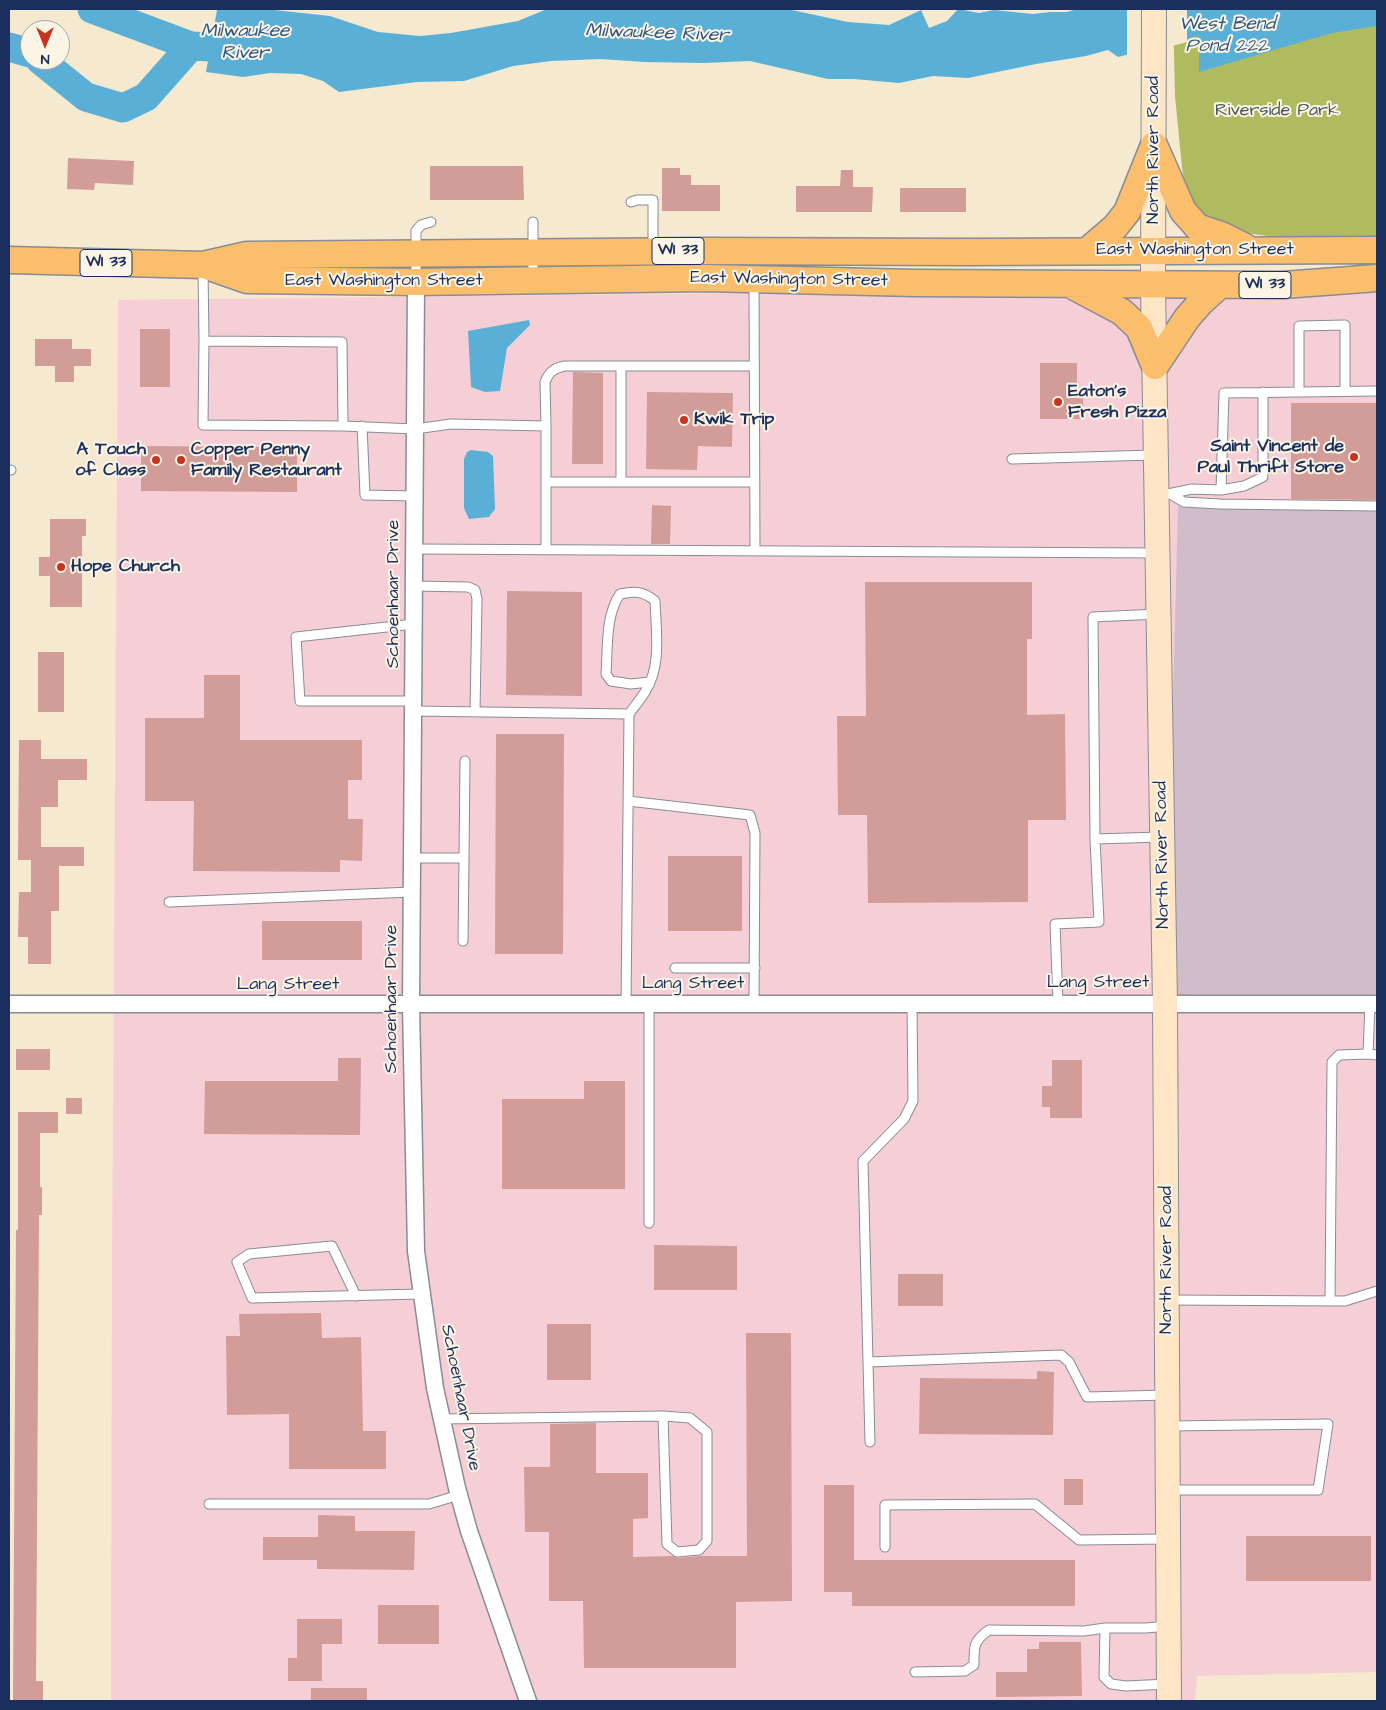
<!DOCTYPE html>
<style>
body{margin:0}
#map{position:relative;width:1386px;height:1710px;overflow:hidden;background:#f5e9cf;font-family:"Architects Daughter",sans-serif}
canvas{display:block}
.frame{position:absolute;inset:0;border:10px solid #1b2f5e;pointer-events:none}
.north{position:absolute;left:20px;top:20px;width:50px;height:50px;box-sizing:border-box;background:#fcf5e5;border:1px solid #a2a6af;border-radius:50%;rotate:180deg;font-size:14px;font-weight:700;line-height:20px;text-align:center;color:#1b2f5e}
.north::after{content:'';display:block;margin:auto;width:18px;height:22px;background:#c8321e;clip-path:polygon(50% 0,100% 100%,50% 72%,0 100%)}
</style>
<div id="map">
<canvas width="1386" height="1710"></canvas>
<div class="frame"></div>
<div class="north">N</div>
</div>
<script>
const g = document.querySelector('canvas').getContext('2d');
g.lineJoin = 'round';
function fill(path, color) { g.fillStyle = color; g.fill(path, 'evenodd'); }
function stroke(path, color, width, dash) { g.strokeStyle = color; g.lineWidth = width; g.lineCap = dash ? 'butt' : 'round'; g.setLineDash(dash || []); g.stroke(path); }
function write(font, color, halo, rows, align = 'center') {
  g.font = font + ' "Architects Daughter",sans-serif'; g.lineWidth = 4; g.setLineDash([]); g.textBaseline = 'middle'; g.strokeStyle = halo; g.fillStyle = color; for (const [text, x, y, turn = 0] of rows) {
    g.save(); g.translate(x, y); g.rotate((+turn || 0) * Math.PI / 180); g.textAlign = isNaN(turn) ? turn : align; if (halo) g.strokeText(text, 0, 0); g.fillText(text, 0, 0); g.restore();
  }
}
const built = new Path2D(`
 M1377,286V1672L1197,1676L1195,1701H111L112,1270L118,300Z`);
const industrial = new Path2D(`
 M1178,506L1377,511V1004H1165Z`);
const green = new Path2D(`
 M1173,9H1377V238L1268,236L1238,232L1197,213L1185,188L1182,167L1175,96Z`);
const water = new Path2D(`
 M232,9H265L330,16L378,32L420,36L451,33L518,21L547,9H787L848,22L889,25L921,10L929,28L947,21L958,9L979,13L994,10L1033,14L1050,12H1067L1077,9H1377V26L1332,33L1199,72V36L1118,57L1108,50L1086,56L1036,64L968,78L933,76L899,83L854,79H828L750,61L704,63L644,62L601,59L551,61L513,66L464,81L417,82L339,92L323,81L301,74L270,73L243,77L206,72L217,10Z
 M529,320L530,325L507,348L500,391L485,392L471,387L468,331Z
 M471,450L488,452L493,456L495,509L489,517L469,519L464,508V459L467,452Z`);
const pier = new Path2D(`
 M1127,9H1187V42L1127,58Z`);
const river = new Path2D(`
 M92,9L191,46L249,49
 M9,47L30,53
 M40,60L86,97L123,108L146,97L191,46`);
const building = new Path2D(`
 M68,158L134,161L133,185L95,183L94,190L67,189Z
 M430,166H523L524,200H430Z
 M662,168H680V175H691V185H720V211H662Z
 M841,170H853V187H873L872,212H796V186H840Z
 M900,188H966V212H900Z
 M140,329H170V387H140Z
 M35,339H72V349H91V366H74V382H55V366H35Z
 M1040,363H1077V398H1083V419H1040Z
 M573,372L603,373V464H572Z
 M647,392L733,393L732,447L698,446L697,470L646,469Z
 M1291,403H1377V500L1291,499Z
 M141,446L297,447V492L141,491Z
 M652,505L671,506L670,544H651Z
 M50,519H86V536H82V607H50V576H39V557H50Z
 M865,582H1032V639H1027V715L1065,714L1066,820H1028V902L868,903L867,815H838L837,716H866Z
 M507,591L582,592V696L506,695Z
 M38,652H64V712H38Z
 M204,675H240V740H362V780H348V819H363L362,861L340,860V872L193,871L194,801H145V718H204Z
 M496,734H564L563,954H495Z
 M19,740H41V759H87V780H58V807H41V847H84V866H59V911H51V964H28V937H18L19,892H31V860H18Z
 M668,856H742V931H668Z
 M262,921H362V960H262Z
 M16,1049H50V1070H16Z
 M338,1058H361L360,1135L204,1134L205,1081H338Z
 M1052,1060H1082V1118H1050V1107H1042V1086H1052Z
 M584,1081H625V1189H502V1099H584Z
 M66,1098H82V1114H66Z
 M18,1112H58V1133H40V1187H42V1215H39L36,1681H43V1701H13L16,1230H18Z
 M654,1245L737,1246V1290H654Z
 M898,1274H943V1306H898Z
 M321,1313L322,1338L361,1337L363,1431H386V1469H289V1414L227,1415L226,1336H240L239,1314Z
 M547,1324H591V1380H547Z
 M746,1333H791L792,1601L736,1602V1668H584L583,1601H549V1532H525L524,1467H550V1424L596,1423V1473H648V1518L633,1519V1557L672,1556L678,1558L700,1556H747Z
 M1037,1371L1054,1372L1053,1435L919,1434L920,1378L1037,1379Z
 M1064,1479H1083V1505H1064Z
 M824,1485H854V1560H1075V1606H852V1592H824Z
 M318,1515L355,1516V1531H415L414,1570L317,1569V1560H263V1537H318Z
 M1246,1536H1371V1581H1246Z
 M378,1605H439V1644H378Z
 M297,1619H342V1644H322V1681H288V1658H297Z
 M1039,1642H1081L1082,1696L996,1697V1672H1027V1649H1039Z
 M311,1688H367V1701H311Z`);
const lane = new Path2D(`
 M631,202L637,200H653V248
 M203,268L204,341L342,342L343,426L415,429L451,424L546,426L545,382C549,372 554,368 565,366H754
 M533,279V222
 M416,281V231L421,225L431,222
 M754,281L755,550
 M204,341L203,425L343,426
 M621,366V482
 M1299,391V326L1345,325V391
 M362,426L365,495L414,496
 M546,426V549
 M1012,459L1154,455
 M9,470H11
 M546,482H755
 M1221,490L1224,393L1377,391
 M1168,494L1192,489L1221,490L1244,486L1263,477V392
 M1172,495L1184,502L1220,504L1377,506
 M414,549L1156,553
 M414,586L468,587L475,590L477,599L475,712
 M413,701H300L296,637L414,624
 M413,711L629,714L626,1005
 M629,714C634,707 640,700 645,692C662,666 656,631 655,601C644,591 634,591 620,594C605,616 608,648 606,674L611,681L631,684L649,682
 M628,801L750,815L755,833L754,1004
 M1095,839L1093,617L1158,614
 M412,858H464L465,761
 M169,902L412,892
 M463,941L464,858
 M675,968H755
 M912,1003L913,1101L904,1119L863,1161L868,1362L1061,1355L1069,1362L1087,1397L1167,1395
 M1058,1003L1055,924L1099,922L1095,839L1161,837
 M649,1004V1223
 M1370,1004L1368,1054L1377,1055
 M356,1296L332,1246L249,1254L237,1262L252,1298L421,1294
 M1167,1300L1345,1301L1377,1291
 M1330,1301L1332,1062L1339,1055L1368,1054
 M868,1362L870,1442
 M442,1419L663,1416L667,1544L677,1552L699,1550L707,1541V1432L690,1418L663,1416
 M1168,1426L1328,1424L1318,1490H1168
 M209,1504H429L459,1495
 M885,1547V1505L1035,1504L1079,1540L1168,1539
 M1105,1628L1104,1677L1111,1684L1126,1686L1169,1684
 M915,1672L965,1671L974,1665C974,1647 973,1641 989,1630L1084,1631L1105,1628H1146L1168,1626`);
const street = new Path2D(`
 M416,282L411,1005L416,1251L435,1388L457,1488L469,1531L528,1701
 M9,1004H1377`);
const secondary = new Path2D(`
 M1154,9L1153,285L1165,1004L1169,1701`);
const primary = new Path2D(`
 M1154,145L1183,211L1193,222L1197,227L1221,235L1245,247
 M1087,251L1115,227L1127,212L1154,145
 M9,260L203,265L247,255L705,251L968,252L1377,250
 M204,265L247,280L416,282L705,278L915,283L1283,285L1377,278
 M1073,286L1122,312L1139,328L1155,366
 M1155,366L1187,318L1201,302L1220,285`);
const markers = [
 [1058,402,5,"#c8321e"],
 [684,420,5,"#c8321e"],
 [1354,457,5,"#c8321e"],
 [156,460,5,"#c8321e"],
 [181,460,5,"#c8321e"],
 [61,567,5,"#c8321e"]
];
const shields = [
 [678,251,52],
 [106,263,52],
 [1265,285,52]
];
const shieldNames = [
 ["WI 33",678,251],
 ["WI 33",106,263],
 ["WI 33",1265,285]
];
const parkNames = [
 ["Riverside Park",1277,111]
];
const streetNames = [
 ["North River Road",1154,150,-90],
 ["East Washington Street",1195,250],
 ["East Washington Street",789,280,1],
 ["East Washington Street",384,281],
 ["Schoenhaar Drive",394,594,-90],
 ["North River Road",1163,855,-91],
 ["Lang Street",1098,983],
 ["Lang Street",693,984],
 ["Lang Street",288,985],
 ["Schoenhaar Drive",392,999,-90],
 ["North River Road",1167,1260,-90],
 ["Schoenhaar Drive",460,1398,79]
];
const poiNames = [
 ["Eaton's",1068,392],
 ["Fresh Pizza",1068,413],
 ["Kwik Trip",694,420],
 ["Saint Vincent de",1344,447,"right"],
 ["Paul Thrift Store",1344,468,"right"],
 ["A Touch",146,450,"right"],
 ["of Class",146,471,"right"],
 ["Copper Penny",191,450],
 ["Family Restaurant",191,471],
 ["Hope Church",71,567]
];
const waterNames = [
 ["West Bend",1227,25],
 ["Pond 222",1227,47],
 ["Milwaukee",245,32],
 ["River",245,54],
 ["Milwaukee River",657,34,2]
];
fill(built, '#f6cfd6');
fill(industrial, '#d1bdc9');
fill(green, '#aebc5f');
fill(water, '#59afd6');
fill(pier, '#f5e9cf');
stroke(river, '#59afd6', 29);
fill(building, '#d29c99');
stroke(lane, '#888c96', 11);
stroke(street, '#888c96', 19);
stroke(secondary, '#888c96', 26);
stroke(primary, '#888c96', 29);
stroke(lane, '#fff', 9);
stroke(street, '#fff', 16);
stroke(secondary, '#fde5c5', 24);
stroke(primary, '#fabe6d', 26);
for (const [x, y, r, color] of markers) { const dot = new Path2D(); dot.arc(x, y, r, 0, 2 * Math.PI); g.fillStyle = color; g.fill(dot); stroke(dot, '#fcf5e5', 2); }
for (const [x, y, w] of shields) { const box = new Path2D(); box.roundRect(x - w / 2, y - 13.5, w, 27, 4); g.fillStyle = '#fcf5e5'; g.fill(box); stroke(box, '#1b2f5e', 1); }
write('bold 16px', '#1b2f5e', null, shieldNames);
write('18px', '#47595e', '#fcf5e5', parkNames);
write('18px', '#1b2f5e', '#fcf5e5', streetNames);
write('bold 18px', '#1b2f5e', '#fcf5e5', poiNames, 'left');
write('italic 19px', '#2e5582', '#fcf5e5', waterNames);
</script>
